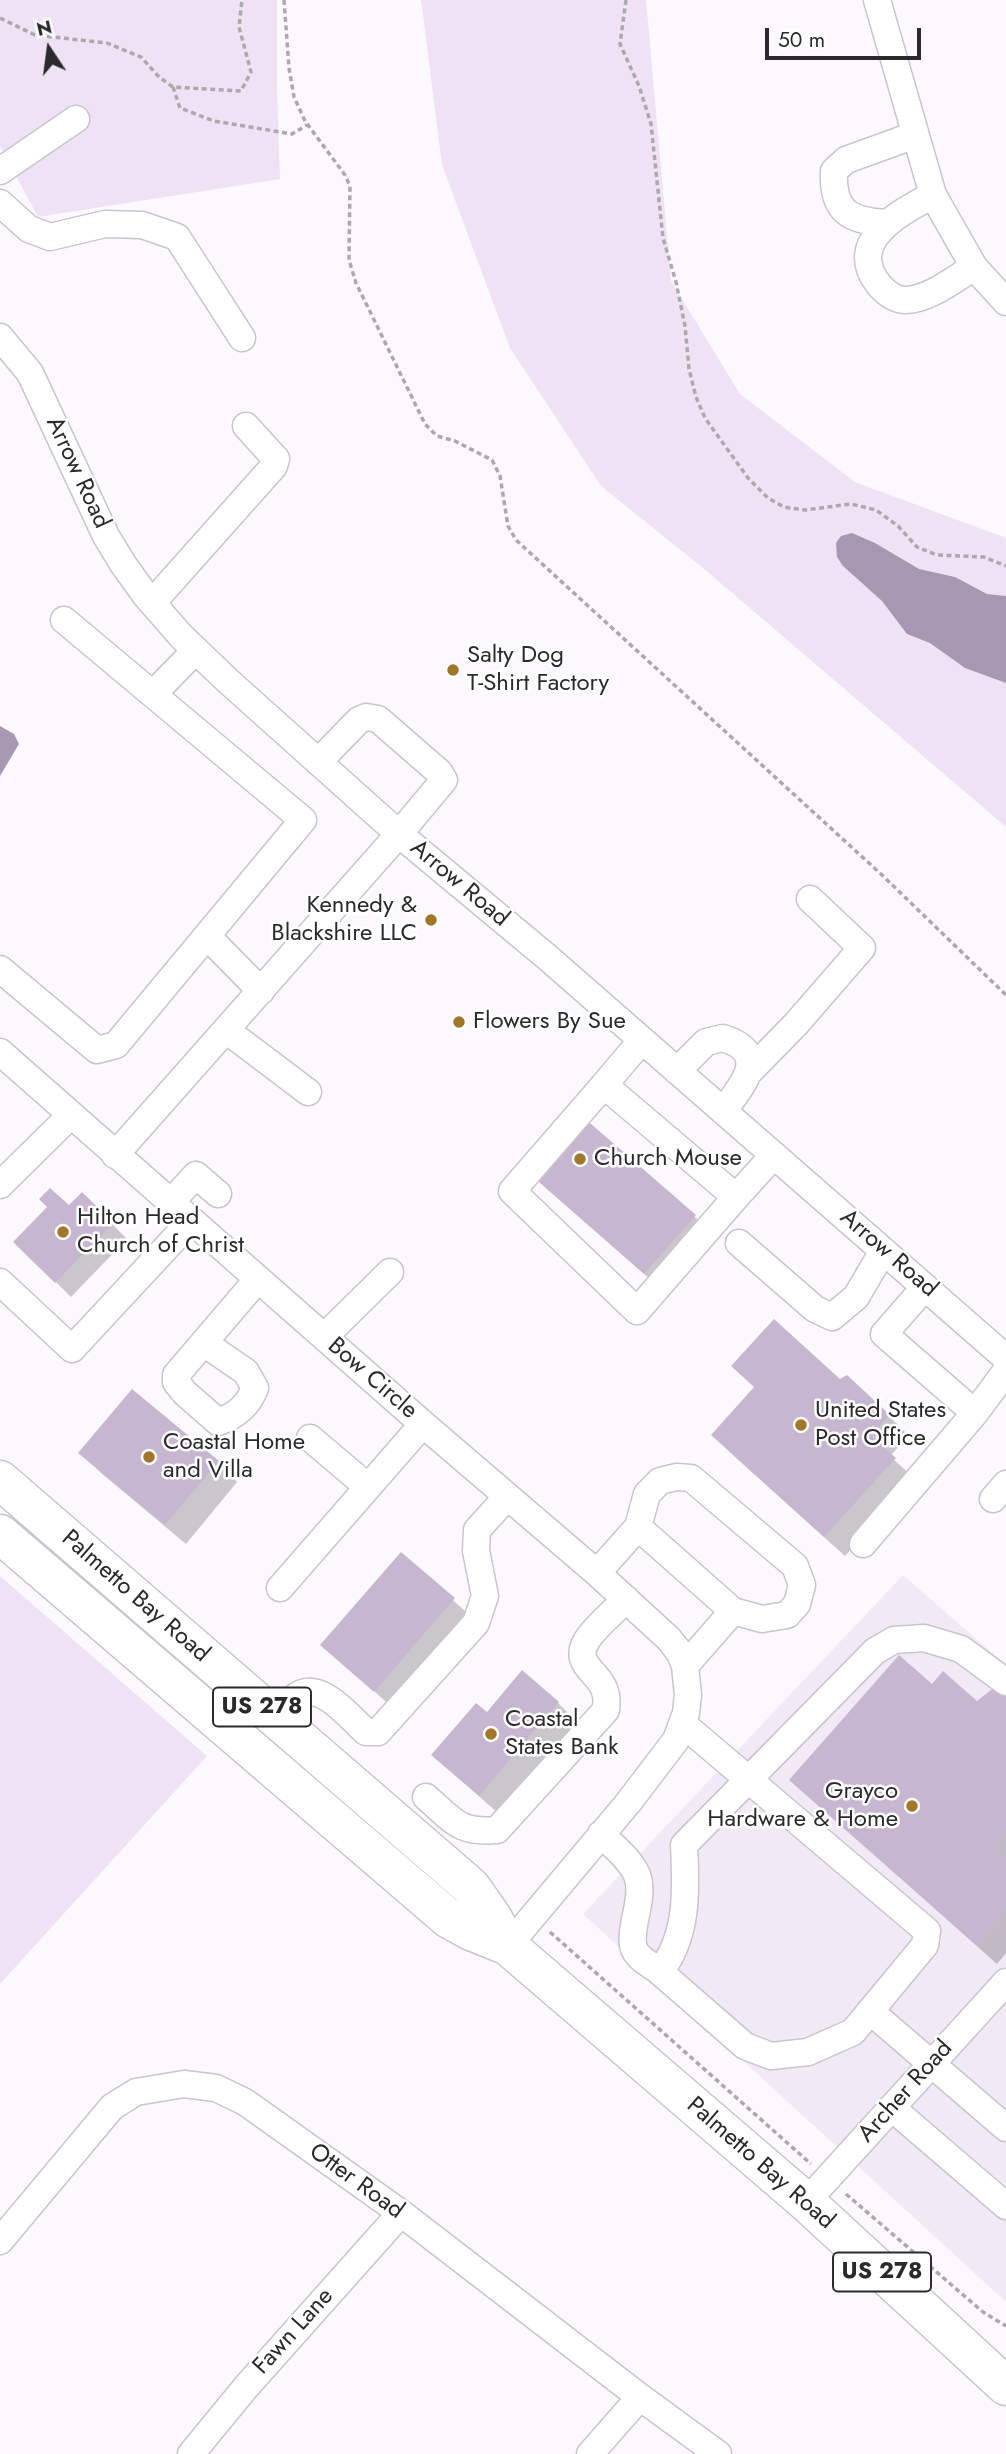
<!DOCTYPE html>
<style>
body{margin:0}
#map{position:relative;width:1006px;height:2454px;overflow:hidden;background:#fcf9fe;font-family:Jost,sans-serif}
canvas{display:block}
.north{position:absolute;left:14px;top:14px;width:70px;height:70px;-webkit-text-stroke:5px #fff;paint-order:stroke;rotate:347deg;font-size:19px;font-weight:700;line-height:28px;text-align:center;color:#2b292c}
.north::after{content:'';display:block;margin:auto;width:24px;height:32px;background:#2b292c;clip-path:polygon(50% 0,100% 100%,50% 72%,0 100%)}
.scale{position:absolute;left:765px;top:28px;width:156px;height:32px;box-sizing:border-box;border:4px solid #2b292c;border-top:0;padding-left:9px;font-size:21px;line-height:24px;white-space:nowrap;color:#2b292c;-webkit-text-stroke:5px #fff;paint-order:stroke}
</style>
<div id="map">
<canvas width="1006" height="2454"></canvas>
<div class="north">N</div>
<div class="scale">50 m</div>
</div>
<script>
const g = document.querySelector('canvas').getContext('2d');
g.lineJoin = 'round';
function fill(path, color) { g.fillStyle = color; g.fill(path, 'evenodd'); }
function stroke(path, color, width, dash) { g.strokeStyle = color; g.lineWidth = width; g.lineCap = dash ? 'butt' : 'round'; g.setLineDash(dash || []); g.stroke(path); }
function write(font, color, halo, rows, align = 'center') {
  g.font = font + ' Jost,sans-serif'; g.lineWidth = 5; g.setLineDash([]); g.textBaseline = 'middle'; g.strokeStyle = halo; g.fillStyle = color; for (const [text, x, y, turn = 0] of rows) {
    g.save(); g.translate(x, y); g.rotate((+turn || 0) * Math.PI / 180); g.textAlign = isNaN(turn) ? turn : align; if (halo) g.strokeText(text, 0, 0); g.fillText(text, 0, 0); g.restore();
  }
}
const built = new Path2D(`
 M903,1575L1006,1665V2302L583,1914Z`);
const green = new Path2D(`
 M0,0H277V89L280,179L38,217L0,146Z
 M421,0H646L671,281L740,394L855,482L1006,538V827L703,568L601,486L510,348L442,165Z
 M0,1576L207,1756L0,1984Z`);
const water = new Path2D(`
 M852,533L875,543L919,569L955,577L987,594L1006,596V683L965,668L930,643L907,634L882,601L843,566L837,557L836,543L841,536Z
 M0,726L14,734L19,744L0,776Z`);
const shadow = new Path2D(`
 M534,1176L694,1216L709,1231L660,1288Z
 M82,1194L127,1239L71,1297L15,1242L69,1208Z
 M840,1382L889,1416L909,1436L890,1456L915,1479L845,1556L733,1455Z
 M81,1453L218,1462L237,1482L186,1544L101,1473Z
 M401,1554L474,1619L395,1710L323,1645Z
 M932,1686L977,1703L1006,1699V1953L997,1964L791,1780Z
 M558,1703L578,1723L500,1815L433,1755L487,1714Z`);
const building = new Path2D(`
 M583,1117L696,1215L644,1274L532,1176Z
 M50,1188L69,1205L82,1192L114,1223L55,1283L13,1242L47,1207L39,1199Z
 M774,1319L840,1379L847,1375L890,1415L871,1436L896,1458L824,1537L711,1435L754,1387L731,1366Z
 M132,1389L219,1461L165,1525L78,1453Z
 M401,1552L455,1598L374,1692L320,1645Z
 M899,1655L932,1684L943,1671L977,1701L995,1687L1006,1696V1832L993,1847L1006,1858V1910L976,1945L789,1780Z
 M522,1670L559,1702L479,1796L431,1755L476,1703L487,1712Z`);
const path = new Path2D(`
 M284,0L289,68L294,97L305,121L345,175L350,186L349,260L356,283L425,424L437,436L455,441L492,460L500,476L508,526L516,540L882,875L1006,995
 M626,0L620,44L639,86L651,124L663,238L676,282L685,326L689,369L696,397L705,418L748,478L768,498L784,507L805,510L851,504L876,510L898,526L917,547L937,555L984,557L1006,566
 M0,18L35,35L107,43L141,57L159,77L173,87L241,91L251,72L239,27L242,0
 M173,87L180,108L214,121L292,134L307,125
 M550,1932L811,2164
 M846,2194L983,2312L1006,2326`);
const minor = new Path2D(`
 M877,0L933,195L974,267L1006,302
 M0,171L76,119
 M933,195C901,212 844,241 879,285C886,293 894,300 906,300C930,299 954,279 974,267
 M0,203L29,229L50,237L105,224L142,225L177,237L242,338
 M886,223C848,221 832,210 834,171L846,160L915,135
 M0,337L30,373L106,536L123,564L146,596L181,636L228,681L399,834L547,957L1006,1358
 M152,603L274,466L276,459L246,426
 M153,694L196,650
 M207,936L261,991
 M0,969L97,1050L116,1045L303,820L64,620
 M226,1030L308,1092
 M642,1040L604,1085L736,1197L774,1155
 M0,1052L423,1424L597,1573L669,1639L680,1653L685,1666L688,1695L686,1713L676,1740L628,1803L508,1946
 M677,1071L706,1042L723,1038C771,1053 743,1085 723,1111
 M750,1071L796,1024L862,948L810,899
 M604,1085L512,1191L637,1311L736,1197
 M115,1155L399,834L444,780L439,772L378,719L366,717L359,720L318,762
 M0,1185L71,1115
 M170,1203L196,1175L218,1194
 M739,1243L815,1309L832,1317L856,1297L883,1251
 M0,1282L72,1349L191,1221
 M324,1337L390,1272
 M204,1343L246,1372L255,1388C248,1406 236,1416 218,1422L185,1393L176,1382V1375L258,1279
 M975,1413L1006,1371
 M310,1438L368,1487
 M993,1499L1006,1484
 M863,1544L975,1413L884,1334L925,1287
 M597,1573L638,1527L647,1494L660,1481L676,1477L691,1478L795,1566L802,1585L797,1604L787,1615L762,1619L733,1611L638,1527
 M280,1588L423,1424
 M685,1666L733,1611
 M276,1719C282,1712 287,1704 294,1698C319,1677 349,1717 366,1732H378L476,1623L485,1596L476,1551L477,1530L507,1497
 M683,1724L927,1931L925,1945L853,2032L808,2052L771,2056L745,2046L660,1972C689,1934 686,1889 684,1845L875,1651L894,1640L924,1638L961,1649L1006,1682
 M426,1797C454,1821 458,1833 497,1830L606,1710C607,1700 607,1692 601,1683C592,1669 574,1661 587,1640C595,1627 615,1611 626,1599
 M601,1834C613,1846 630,1859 637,1875C647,1901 622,1939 638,1955C644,1962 653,1966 660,1972
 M870,2011L1006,2128
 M892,2108L1006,2206
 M806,2202L1006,1982
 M0,2241L112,2107L136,2092L184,2084L216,2088L245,2102L401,2213L640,2397L718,2454
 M191,2454L246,2387L401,2213
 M590,2454L640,2397`);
const highway = new Path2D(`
 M0,1480L471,1887L492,1917L508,1946
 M0,1534L449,1919L471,1931L508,1946L806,2202L1006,2386`);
const markers = [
 [453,670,7,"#a27828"],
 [431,920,7,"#a27828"],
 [459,1022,7,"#a27828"],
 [580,1159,7,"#a27828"],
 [63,1232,7,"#a27828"],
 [801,1425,7,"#a27828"],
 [149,1457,7,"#a27828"],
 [491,1734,7,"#a27828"],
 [912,1806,7,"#a27828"]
];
const shields = [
 [262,1707,98],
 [882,2272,98]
];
const shieldNames = [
 ["US 278",262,1707],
 ["US 278",882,2272]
];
const streetNames = [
 ["Arrow Road",77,473,65],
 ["Arrow Road",459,884,40],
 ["Arrow Road",888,1254,41],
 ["Bow Circle",372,1379,41],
 ["Palmetto Bay Road",135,1597,41],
 ["Archer Road",906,2092,-48],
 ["Palmetto Bay Road",760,2164,41],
 ["Otter Road",356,2182,36],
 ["Fawn Lane",294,2332,-48]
];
const poiNames = [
 ["Salty Dog",467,656],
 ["T-Shirt Factory",467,684],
 ["Kennedy &",417,906,"right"],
 ["Blackshire LLC",417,934,"right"],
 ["Flowers By Sue",473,1022],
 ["Church Mouse",594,1159],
 ["Hilton Head",77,1218],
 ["Church of Christ",77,1246],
 ["United States",815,1411],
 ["Post Office",815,1439],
 ["Coastal Home",163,1443],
 ["and Villa",163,1471],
 ["Coastal",505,1720],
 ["States Bank",505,1748],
 ["Grayco",898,1792,"right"],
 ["Hardware & Home",898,1820,"right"]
];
fill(built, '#f2e9f7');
fill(green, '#eee2f4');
fill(water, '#a897b1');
fill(shadow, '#0003');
fill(building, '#c7b6d0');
stroke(minor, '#c9c5cc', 29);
stroke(highway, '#c9c5cc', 41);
stroke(path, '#aca9ad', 3.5, [5, 3.5]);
stroke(minor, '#fff', 26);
stroke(highway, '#fff', 38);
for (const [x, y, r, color] of markers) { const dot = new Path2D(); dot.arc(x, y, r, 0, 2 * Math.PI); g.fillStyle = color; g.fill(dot); stroke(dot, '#fff', 2.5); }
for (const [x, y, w] of shields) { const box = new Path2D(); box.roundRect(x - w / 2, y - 19.5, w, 39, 5); g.fillStyle = '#fff'; g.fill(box); stroke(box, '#2b292c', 2); }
write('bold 23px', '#2b292c', null, shieldNames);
write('24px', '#2b292c', '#fff', streetNames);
write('24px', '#2b292c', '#fff', poiNames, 'left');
</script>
